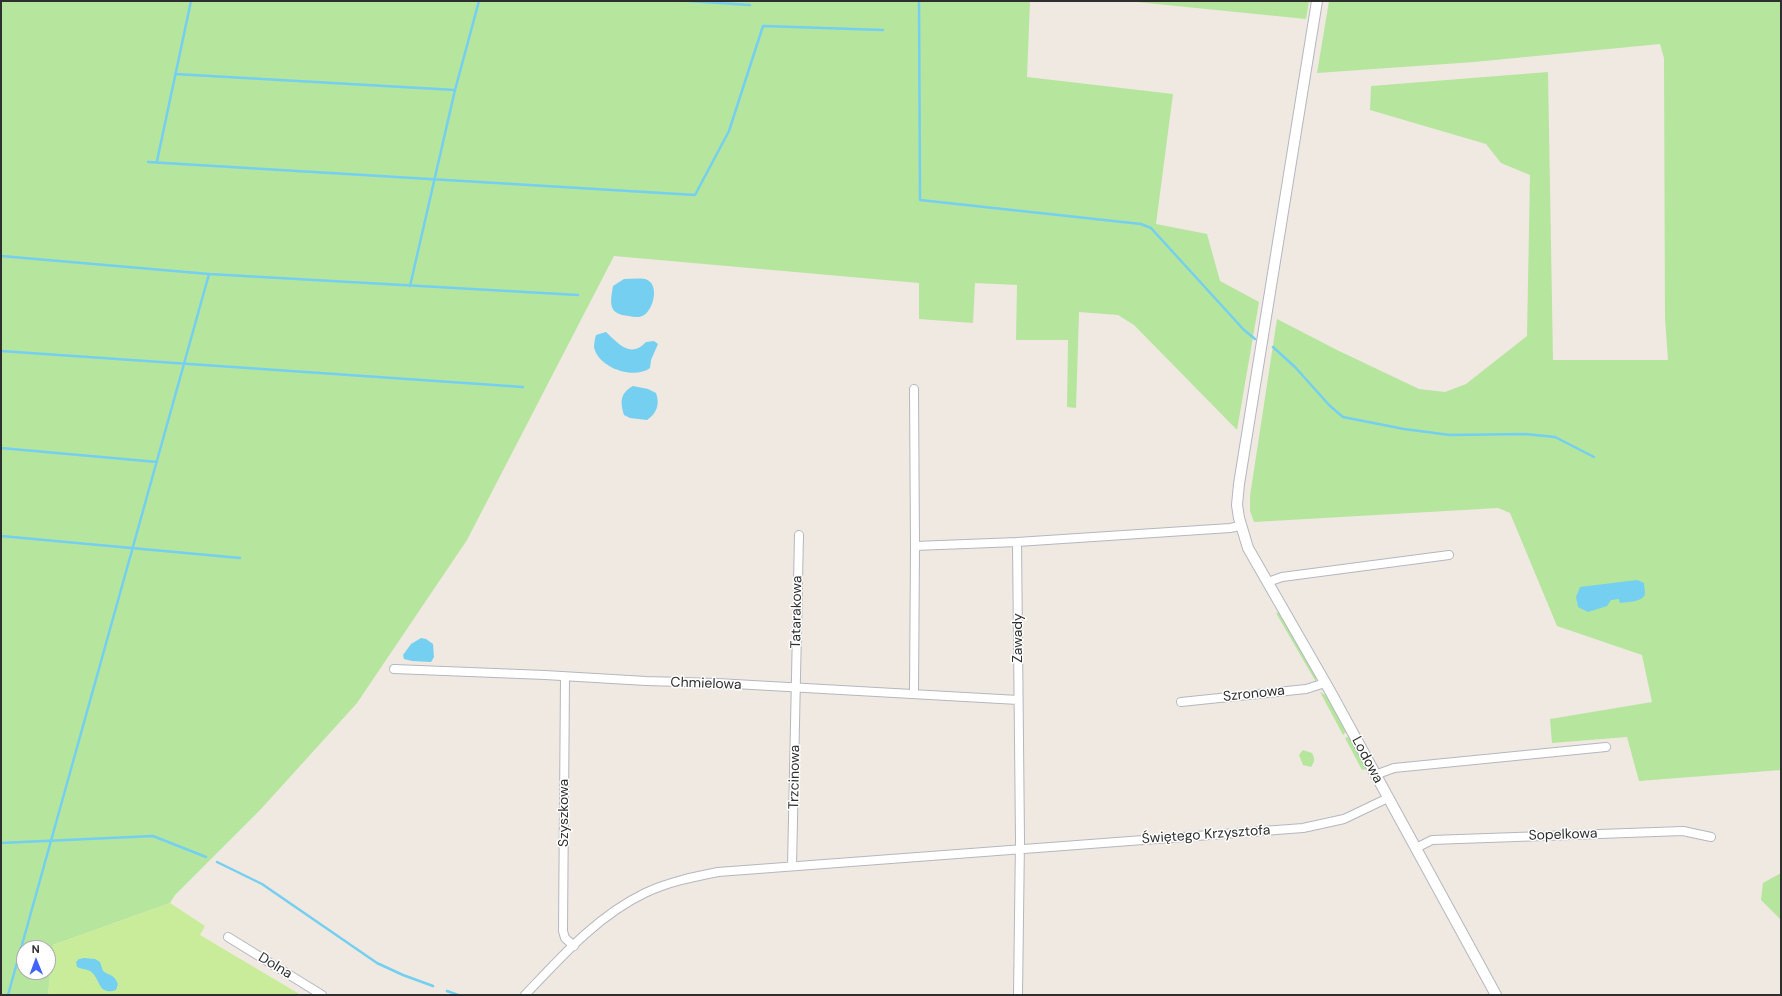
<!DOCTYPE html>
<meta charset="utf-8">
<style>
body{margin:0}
#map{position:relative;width:1782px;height:996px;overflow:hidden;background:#efe9e1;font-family:"DM Sans",sans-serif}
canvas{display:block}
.frame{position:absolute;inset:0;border:2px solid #2e2e2e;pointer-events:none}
.north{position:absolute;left:16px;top:940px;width:40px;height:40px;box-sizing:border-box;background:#fff;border:1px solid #ababab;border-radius:50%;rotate:359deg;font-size:11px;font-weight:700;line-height:16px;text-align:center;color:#2e2e2e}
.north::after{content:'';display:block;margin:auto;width:14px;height:18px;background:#4264fb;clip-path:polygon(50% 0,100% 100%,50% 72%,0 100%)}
</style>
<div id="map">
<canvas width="1782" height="996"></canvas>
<div class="frame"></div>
<div class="north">N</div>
</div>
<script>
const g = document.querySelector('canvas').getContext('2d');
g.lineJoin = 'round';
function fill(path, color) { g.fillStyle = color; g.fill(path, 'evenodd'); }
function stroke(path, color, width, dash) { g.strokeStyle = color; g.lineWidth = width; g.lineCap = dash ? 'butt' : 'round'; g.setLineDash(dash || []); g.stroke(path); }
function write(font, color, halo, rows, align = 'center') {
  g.font = font + ' "DM Sans",sans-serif'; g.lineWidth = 3; g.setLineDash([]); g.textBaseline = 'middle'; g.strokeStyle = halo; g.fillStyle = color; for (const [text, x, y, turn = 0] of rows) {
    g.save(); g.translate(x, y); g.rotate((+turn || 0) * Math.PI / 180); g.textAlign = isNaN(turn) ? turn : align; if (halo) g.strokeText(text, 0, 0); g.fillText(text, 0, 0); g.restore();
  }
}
const green = new Path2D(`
 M1,1H1030L1027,77L1173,94L1156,224L1207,234L1220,281L1259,302L1237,430L1134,325L1118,315L1079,312L1076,408L1067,407L1068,340H1016L1017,285L975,283L973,323L919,319V283L614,256L467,540L357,703L261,809L175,895L170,903L53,945L48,995H1ZM24,948H48V972H24Z
 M1127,1H1309L1306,19Z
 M1329,1H1781V770L1639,781L1627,737L1552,743L1550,719L1652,702L1642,655L1557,626L1510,513L1498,508L1254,522L1250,511V496L1277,319L1337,350L1419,389L1445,392L1466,384L1527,336L1530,175L1501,163L1486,144L1370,110L1371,86L1548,72L1553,360H1668L1665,318L1664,58L1660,44L1474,62L1317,73Z
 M1279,612L1316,676V682L1276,613Z
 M1320,692L1327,696L1346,732L1343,735Z
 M1348,737H1349L1366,769L1362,770L1345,738Z
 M1303,750L1312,753C1315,759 1315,761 1311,767L1303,765L1299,755Z
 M1781,873V920L1761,900L1763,883Z`);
const pitch = new Path2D(`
 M170,903L205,926L200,935L301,995H48L53,945Z`);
const water = new Path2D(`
 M624,279C631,279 639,278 645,279C660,283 654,309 644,315C640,318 634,317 629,316C608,314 610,304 613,286Z
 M606,332C618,343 630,359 646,342L654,341L658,344L651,360L650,368C634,380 598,368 594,347C594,344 595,338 596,335Z
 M633,386L648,389L656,393C660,404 657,413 647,420L630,418L624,415C620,402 620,393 633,386Z
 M1637,580L1644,583C1644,586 1645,591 1645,594C1643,602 1627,602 1620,603L1619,599L1611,600L1607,606L1588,612L1578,607L1576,597L1580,587Z
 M421,638L426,639L433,644L434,657L431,662L412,661L404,659L403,655L411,644Z
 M84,958L95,959L100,962L103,971C111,977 113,973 118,984L116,990C97,996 101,978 90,971C86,969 81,969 77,967L76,962L79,959Z`);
const stream = new Path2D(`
 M688,1L750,5
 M919,1L920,200L1141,224L1151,228L1244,330L1255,339
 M175,74L455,90
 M157,161L191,1
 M148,162L695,195L729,131L763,26L883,30
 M1,256L209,274L578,295
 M410,286L455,90L479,1
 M1273,347L1295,367L1330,406L1343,417L1404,429L1450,435L1525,434L1555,437L1594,457
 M1,351L523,387
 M1,448L157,462
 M1,536L240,558
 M1,843L153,836L206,857
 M217,862L262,884L377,963L403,975L433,986
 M447,991L458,995
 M8,995L209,274`);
const minor = new Path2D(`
 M914,389L915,546L1017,542L1020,840L1018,995
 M1017,542L1230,528L1240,526
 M1268,582L1282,577L1449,555
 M394,669L545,675L646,681L717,683L1018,700
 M565,677L563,931L565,938L574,946
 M914,693L915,546
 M1181,702L1306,689L1325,683
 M1375,775L1394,768L1606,747
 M1416,848L1432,840L1683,831L1711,837
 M792,866L799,535
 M228,937L322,995
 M525,995C561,957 597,916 645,893C668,882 693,877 718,872L1303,828L1344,819L1388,798`);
const tertiary = new Path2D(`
 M1317,1L1239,484L1237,505L1239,518L1248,548L1330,691L1496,995`);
const streetNames = [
 ["Tatarakowa",797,612,-89],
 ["Zawady",1018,638,-90],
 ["Chmielowa",706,684,2],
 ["Szronowa",1254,694,-6],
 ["Lodowa",1367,760,62],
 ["Trzcinowa",795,777,-89],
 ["Szyszkowa",564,813,-90],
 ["Świętego Krzysztofa",1206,835,-4],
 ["Sopelkowa",1563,835,-2],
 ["Dolna",275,966,31]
];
fill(green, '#b6e59e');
fill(pitch, '#c9ec9a');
fill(water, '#75cff0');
stroke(stream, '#75cff0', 2.5);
stroke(minor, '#b4b7c1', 10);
stroke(tertiary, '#b4b7c1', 12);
stroke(minor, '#fff', 8);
stroke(tertiary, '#fff', 10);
write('14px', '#2e2e2e', '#fff', streetNames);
</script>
